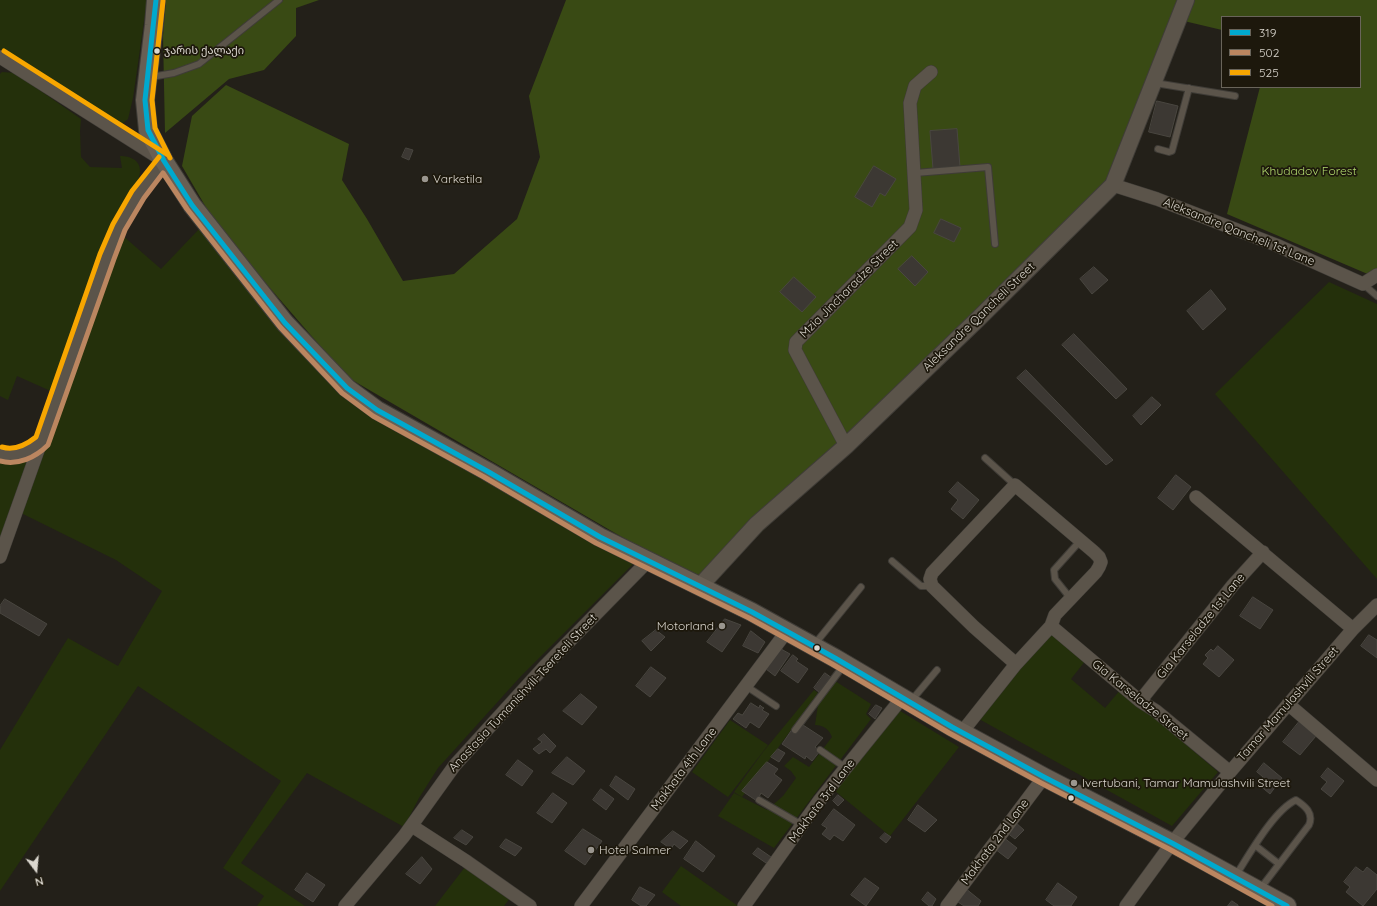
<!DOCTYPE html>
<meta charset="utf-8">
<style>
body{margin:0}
#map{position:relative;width:1377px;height:906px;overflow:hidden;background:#232019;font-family:Quicksand,sans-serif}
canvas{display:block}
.legend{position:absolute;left:1221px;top:16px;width:140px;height:72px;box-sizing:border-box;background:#1d180c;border:1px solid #69645a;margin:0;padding:5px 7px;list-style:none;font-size:12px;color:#dad6ce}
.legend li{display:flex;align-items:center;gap:8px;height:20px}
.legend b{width:20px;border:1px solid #69645a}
.north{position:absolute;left:16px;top:850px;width:40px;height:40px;-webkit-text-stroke:3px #1d180c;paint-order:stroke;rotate:164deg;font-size:11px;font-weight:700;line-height:16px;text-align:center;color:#dad6ce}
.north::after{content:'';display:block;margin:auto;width:14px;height:18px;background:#dad6ce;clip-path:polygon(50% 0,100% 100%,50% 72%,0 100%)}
</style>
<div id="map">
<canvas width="1377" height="906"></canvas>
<ul class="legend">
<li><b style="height:5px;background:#00a9ce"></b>319</li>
<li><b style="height:5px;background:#bb8660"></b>502</li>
<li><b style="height:5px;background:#f7a600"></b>525</li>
</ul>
<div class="north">N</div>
</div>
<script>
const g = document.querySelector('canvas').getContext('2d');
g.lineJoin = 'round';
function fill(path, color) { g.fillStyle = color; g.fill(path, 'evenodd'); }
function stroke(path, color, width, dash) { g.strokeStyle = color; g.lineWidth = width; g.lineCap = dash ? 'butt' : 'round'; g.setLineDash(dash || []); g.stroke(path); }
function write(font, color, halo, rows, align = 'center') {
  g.font = font + ' Quicksand,"Noto Sans Georgian",sans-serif'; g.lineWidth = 3.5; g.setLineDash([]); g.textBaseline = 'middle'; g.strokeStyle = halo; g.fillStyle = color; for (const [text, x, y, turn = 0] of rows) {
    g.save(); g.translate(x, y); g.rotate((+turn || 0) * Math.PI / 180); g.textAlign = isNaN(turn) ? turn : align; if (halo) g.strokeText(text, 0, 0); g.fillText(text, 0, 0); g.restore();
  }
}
const green = new Path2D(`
 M0,0H147L133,98L128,119L123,123L116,124L96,112L0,49Z
 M2,72L15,73L81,119L80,131L81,157L90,167L122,168L120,156C130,156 141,160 140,172C138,191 119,209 112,226C91,281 73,337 53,392L17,376L8,400L0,396V74Z
 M201,227L285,335L340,394L367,413L637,560L521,676L438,768L419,798L404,827L307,773L241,863L305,906H257L264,896L223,868L281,781L138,686L0,891V750L68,638L118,666L162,591L116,560L21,513L122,235L161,269Z
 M1329,282L1377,304V579L1215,394Z
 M32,457L0,543V461H16Z
 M1050,633L1086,660L1071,679L1105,708L1121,689L1218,772L1172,826L979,719Z
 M835,681L871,704L866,714L871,719L774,848L718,816L734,793L767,810L783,796L796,778L791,771L784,766L793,757L809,767L832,737C829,729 823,725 815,725L818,705Z
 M814,690L818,693L742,797L734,792L763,752Z
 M897,709L959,747L890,836L835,791Z
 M730,720L768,745L728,797L692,772Z
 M681,866L738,906H681L662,892Z
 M465,867L510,898L504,906H435Z`);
const forest = new Path2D(`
 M166,0H319L296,8V36L264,70L229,79L165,133L163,36Z
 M566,0H1181L1107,195L706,586L347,377L218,228L182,166L192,116L226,85L349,144L342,180L367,219L403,281L454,274L517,219L540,157L529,96Z
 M1194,0H1377V278L1227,214L1260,87H1360V17H1222V30L1184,21Z`);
const building = new Path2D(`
 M1157,101L1178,106L1170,137L1149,132Z
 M957,129L960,167L933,169L930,131Z
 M406,148L413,150L409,160L402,157Z
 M874,166L896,179L885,196L880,193L872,207L855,197Z
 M941,219L961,228L954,242L934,233Z
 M912,256L928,272L915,286L898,269Z
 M1094,267L1108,280L1092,294L1080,279Z
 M794,277L816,297L802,312L780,292Z
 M1211,290L1226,309L1203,330L1187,311Z
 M1074,334L1127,389L1116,399L1062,345Z
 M1026,370L1113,460L1106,465L1017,378Z
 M1152,397L1161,405L1141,425L1133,416Z
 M1176,475L1191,487L1173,510L1158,498Z
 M958,482L979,500L963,519L951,509L958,500L949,492Z
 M1253,597L1273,610L1260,629L1240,616Z
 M5,599L47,624L39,636L0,613V606Z
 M725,619L741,625L722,652L707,642Z
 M656,630L665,637L651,651L642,641Z
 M751,631L765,642L758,653L743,646Z
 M1369,635L1377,640V658L1361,646Z
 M1218,646L1234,660L1219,677L1203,664L1208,658L1205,655L1211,649L1213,651Z
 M781,649L790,654L775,676L766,669Z
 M793,655L798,659L796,661L808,669L798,683L781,671Z
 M651,667L666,678L650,697L636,686Z
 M825,673L832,678L820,693L814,688Z
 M581,694L597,707L582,725L563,711Z
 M751,703L759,708L760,705L762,707L764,708L762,710L769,714L759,728L750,722L746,728L733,719L738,713L742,715Z
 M876,705L882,708L875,719L869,714Z
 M1299,722L1316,736L1300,755L1283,742Z
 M803,725L823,738L815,747L820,751L812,761L806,756L805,759L782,744L793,728Z
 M544,734L556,746L550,753L546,749L539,754L533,749L542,742L538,739Z
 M778,749L785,753L779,762L771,757Z
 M567,757L585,771L573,785L552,773Z
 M518,760L533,771L522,786L506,775Z
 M767,762L778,769L774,774L782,780L768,798L761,793L757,801L742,791Z
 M1264,763L1282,778L1270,794L1258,784L1263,777L1257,772Z
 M1328,768L1344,781L1331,797L1321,789L1327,782L1321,777Z
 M616,776L635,789L628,800L610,786Z
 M601,789L614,799L606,810L593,800Z
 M553,793L567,803L552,823L537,813Z
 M838,795L844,800L838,806L833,801Z
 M918,805L937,820L925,832L908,820Z
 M834,809L855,825L843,841L834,835L830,840L822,834L827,828L822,825Z
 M1015,822L1024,830L1015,839L1006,832Z
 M583,829L602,841L585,865L565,851Z
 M462,830L473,837L466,845L454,838Z
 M673,831L688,841L680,849L674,844L671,849L661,842Z
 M885,833L891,837L886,843L880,838Z
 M1003,837L1017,848L1008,859L995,849Z
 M506,839L522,848L515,856L500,847Z
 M696,841L715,856L703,872L684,859Z
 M758,848L771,857L766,863L753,854Z
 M422,857L432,869L420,884L406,874Z
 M1356,867L1363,872L1367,867L1377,875V889L1363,906L1346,892L1350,887L1344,882Z
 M307,873L325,885L313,902L295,890Z
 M865,878L879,888L866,906L851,895Z
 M1058,883L1077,897L1071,906H1054L1046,900Z
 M640,887L655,895L646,906H641L632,900Z
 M965,888L981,901L978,906H964L955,900Z
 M928,892L936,899L932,906H929L922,900Z
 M1232,901L1238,905V906H1228Z`);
const service = new Path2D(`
 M151,77L174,73L199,64L279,0
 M1155,83L1235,96
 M1158,149L1169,152L1172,151L1189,88
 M915,173L988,167L995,244
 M1363,284L1377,296
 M985,458L1015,485
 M892,561L921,586H932
 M1071,599L1055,579L1054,570L1080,541
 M814,645L861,587
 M746,686L776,706
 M911,701L937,670
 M795,730L844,665
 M820,750L846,768
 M759,800L802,825
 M1256,846L1279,864
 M1236,875C1249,855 1274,810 1296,800C1305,806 1314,813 1309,825L1260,889`);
const minor = new Path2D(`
 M0,57L164,161L138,194L119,227L107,256L0,557
 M1113,185L1157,199L1276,245L1363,284L1377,275
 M846,446L795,350L796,342L910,227L916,210L910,103L915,86L931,72
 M0,454C16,460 30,451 42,441
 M1196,497L1353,629
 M1051,626L1140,701L1156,711L1230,772
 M1140,701L1233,585L1263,552
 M1288,704L1377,780
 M962,732L1016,664L974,627L932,586L930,579L932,573L1015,485L1094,552L1099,557L1101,562L1099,567L1096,572L1055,615L1051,626L1016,664
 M412,826L466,861L530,906
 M345,906L404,836L455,765L544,667L648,561
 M581,906L787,631
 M744,906L819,801L902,698
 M947,906L1044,777
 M1126,906L1172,843L1230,772L1353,629L1377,605`);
const tertiary = new Path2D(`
 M700,586L757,524L846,446L979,318L1113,185L1186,0`);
const secondary = new Path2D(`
 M156,0L154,25L145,100L148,130L164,161L192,205L285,323L347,388L377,410L487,471L600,537L752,612L835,658L952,727L1044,777L1172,843L1287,906`);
const bus1 = new Path2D(`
 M156,0L145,100L148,130L164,161L192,205L285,323L347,388L377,410L487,471L600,537L752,612L835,658L952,727L1044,777L1172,843L1287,906`);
const bus2 = new Path2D(`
 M0,461C18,466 36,457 48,445L114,259L125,230L144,198L163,173L187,209L280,327L342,393L373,416L484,477L596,543L749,618L832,664L949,733L1041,783L1169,849L1272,906`);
const bus3 = new Path2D(`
 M163,1L152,100L155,128L170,158
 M4,51L168,155
 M2,447C15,451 26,445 36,437L100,254L113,224L132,191L159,157`);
const markers = [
 [157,51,3.5,"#dad6ce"],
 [425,179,4,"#9a968f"],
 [722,626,4,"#9a968f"],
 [817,648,3.5,"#dad6ce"],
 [1074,783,4,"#9a968f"],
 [1071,798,3.5,"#dad6ce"],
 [591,850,4,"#9a968f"]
];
const busNames = [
 ["ჯარის ქალაქი",164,51]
];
const parkNames = [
 ["Khudadov Forest",1309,171]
];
const poiNames = [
 ["Varketila",433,179],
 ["Motorland",714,626,"right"],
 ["Ivertubani, Tamar Mamulashvili Street",1082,783],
 ["Hotel Salmer",599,850]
];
const streetNames = [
 ["Aleksandre Qancheli 1st Lane",1239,232,22],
 ["Mzia Jincharadze Street",849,289,-45],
 ["Aleksandre Qancheli Street",979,317,-44],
 ["Gia Karseladze 1st Lane",1201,626,-51],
 ["Anastasia Tumanishvili-Tsereteli Street",523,693,-47],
 ["Gia Karseladze Street",1140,700,39],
 ["Tamar Mamulashvili Street",1288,704,-49],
 ["Makhata 4th Lane",684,769,-53],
 ["Makhata 3rd Lane",822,801,-53],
 ["Makhata 2nd Lane",995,842,-53]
];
fill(green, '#24300b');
fill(forest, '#394a14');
fill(building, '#3c3833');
stroke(building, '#494640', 1);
stroke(service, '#3f3c37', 8);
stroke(minor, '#3f3c37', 14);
stroke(tertiary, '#3f3c37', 18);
stroke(secondary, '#3f3c37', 20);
stroke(service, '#5b544a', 6);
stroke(minor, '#5b544a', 13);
stroke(tertiary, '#5b544a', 16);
stroke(secondary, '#685f54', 18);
stroke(bus1, '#00a9ce', 5);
stroke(bus2, '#bb8660', 5);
stroke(bus3, '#f7a600', 5);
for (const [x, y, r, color] of markers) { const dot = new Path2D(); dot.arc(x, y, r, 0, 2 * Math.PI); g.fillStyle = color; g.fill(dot); stroke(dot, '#1d180c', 1.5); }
write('11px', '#dad6ce', '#1d180c', busNames, 'left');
write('12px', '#b1da6e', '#1d180c', parkNames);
write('12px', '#dad6ce', '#1d180c', poiNames, 'left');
write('12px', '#dad6ce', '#1d180c', streetNames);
</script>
